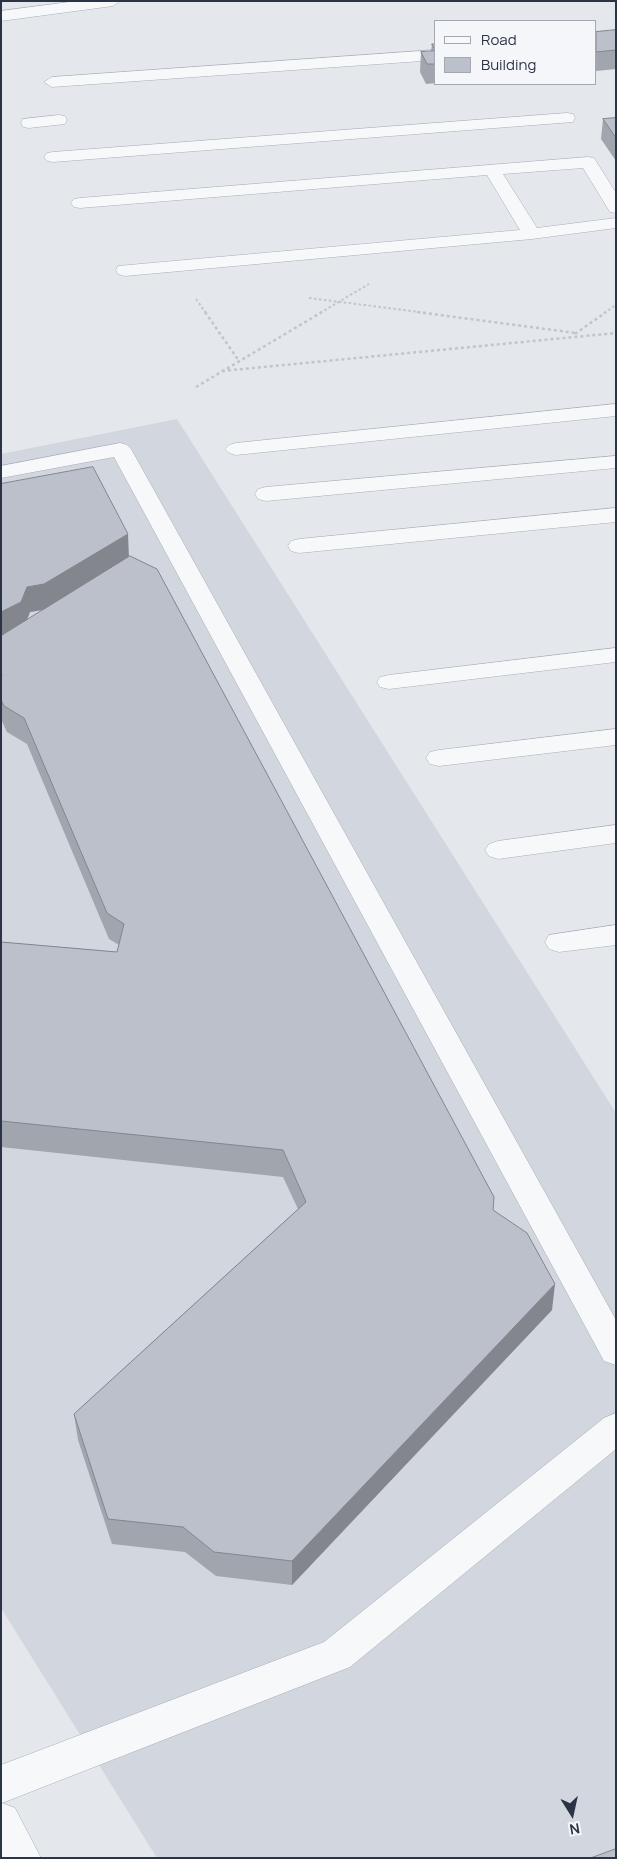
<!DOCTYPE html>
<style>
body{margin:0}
#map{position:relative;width:617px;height:1859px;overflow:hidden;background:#e4e7ec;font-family:Manrope,sans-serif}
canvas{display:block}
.frame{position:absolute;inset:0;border:2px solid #2b3445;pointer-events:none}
.legend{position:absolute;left:434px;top:20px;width:162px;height:65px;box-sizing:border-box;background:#f4f6f9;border:1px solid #a4a8b1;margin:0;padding:6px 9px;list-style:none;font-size:15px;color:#2b3445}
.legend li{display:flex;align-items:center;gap:10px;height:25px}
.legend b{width:25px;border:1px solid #a4a8b1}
.north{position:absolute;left:547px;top:1789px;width:50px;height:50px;-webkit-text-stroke:4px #f4f6f9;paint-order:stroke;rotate:170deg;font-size:14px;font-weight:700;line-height:20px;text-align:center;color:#2b3445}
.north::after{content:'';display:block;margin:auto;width:18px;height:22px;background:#2b3445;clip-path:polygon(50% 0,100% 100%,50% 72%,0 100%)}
</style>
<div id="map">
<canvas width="617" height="1859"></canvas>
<div class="frame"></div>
<ul class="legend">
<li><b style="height:6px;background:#f7f8fa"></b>Road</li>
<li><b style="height:14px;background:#bbc0ca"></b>Building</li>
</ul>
<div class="north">N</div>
</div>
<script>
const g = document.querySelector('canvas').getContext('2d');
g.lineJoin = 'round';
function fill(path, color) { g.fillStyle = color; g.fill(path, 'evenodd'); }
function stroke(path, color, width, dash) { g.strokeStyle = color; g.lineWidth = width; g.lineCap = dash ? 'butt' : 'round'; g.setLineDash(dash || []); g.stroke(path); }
const built = new Path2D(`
 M177,419L616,1113V1858H157L1,1608V454Z`);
const pathFar1 = new Path2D(`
 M309,298L427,313
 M196,299L206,313
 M320,313L369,284
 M604,313L616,305`);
const path = new Path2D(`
 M205,312L239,361
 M417,312L576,333
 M575,334L606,312
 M222,371L616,333
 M196,387L322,312`);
const minor = new Path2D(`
 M77,1H120L113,6L1,21V11Z
 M436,50V60L52,87L44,82L52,77Z
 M567,113L573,114L575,118L573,122L53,162L47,161L44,157L47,153L53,152Z
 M59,115L65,116L67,120L65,124L29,128L23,127L21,123L23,119Z
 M588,157L594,158L616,193V213L610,212L583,168L503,174L537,228L616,218V228L532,239L125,276L118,274L116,270L118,266L520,230L487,175L80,208L74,207L71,203L74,199L80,198Z
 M616,404V416L236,455L229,453L225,449L229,445L236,443Z
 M120,443L127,445L131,449L616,1320V1365L604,1361L114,457L1,478V466Z
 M616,456V468L266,501L258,499L255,494L258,489L266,487Z
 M616,508V522L299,553L291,551L288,546L291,541L299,539Z
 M616,648V662L389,689L380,687L377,682L380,677L389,675Z
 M616,729V745L439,766L430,764L426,758L430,752L439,750Z
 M616,825V843L498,859L489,856L485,850L489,844L498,841Z
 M616,925V945L559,952L549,949L545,942L549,935Z
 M616,1413V1449L350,1667L2,1803L15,1808L41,1858H1V1765L324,1642L604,1418Z`);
const wall = new Path2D(`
 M616,30V69L596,71V32Z
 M432,44H436V83L426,84L420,72L421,52H431Z
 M616,118V161L601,139L603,119Z
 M1,484L129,556L493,1211L552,1310L292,1585L216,1576L185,1552L112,1544L78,1440L74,1414L298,1209L283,1177L1,1147V942L117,952L119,945L109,939L27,744L7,732L1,719ZM43,610L27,620L30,612Z`);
const shadedWall = new Path2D(`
 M128,534L129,559L47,609L30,612L24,627L1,640V612L27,587Z
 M555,1284L552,1310L292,1585V1561Z`);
const building = new Path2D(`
 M616,30V50L596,52V32Z
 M432,44H436V51Z
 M436,51V64H427L421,52Z
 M616,118V138L603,119Z
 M93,467L128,534L44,584L27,587L21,602L1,612V484Z
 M130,556L157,569L494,1197L493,1210L527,1233L555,1284L292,1561L214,1552L183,1527L108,1519L74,1414L306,1202L283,1150L1,1121V942L117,952L124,924L107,913L24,718L4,706L1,700V677L2,675L1,673V636Z
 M616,1849V1858H591Z`);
fill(built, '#d2d6de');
stroke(minor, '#a9aeb7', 1);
stroke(pathFar1, '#c2c5cb', 2, [2.5, 2.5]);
stroke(path, '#c2c5cb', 2.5, [3, 3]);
fill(minor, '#f7f8fa');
fill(wall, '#a1a5ae');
fill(shadedWall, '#83868d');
fill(building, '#bbc0ca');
stroke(building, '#83868d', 1);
</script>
